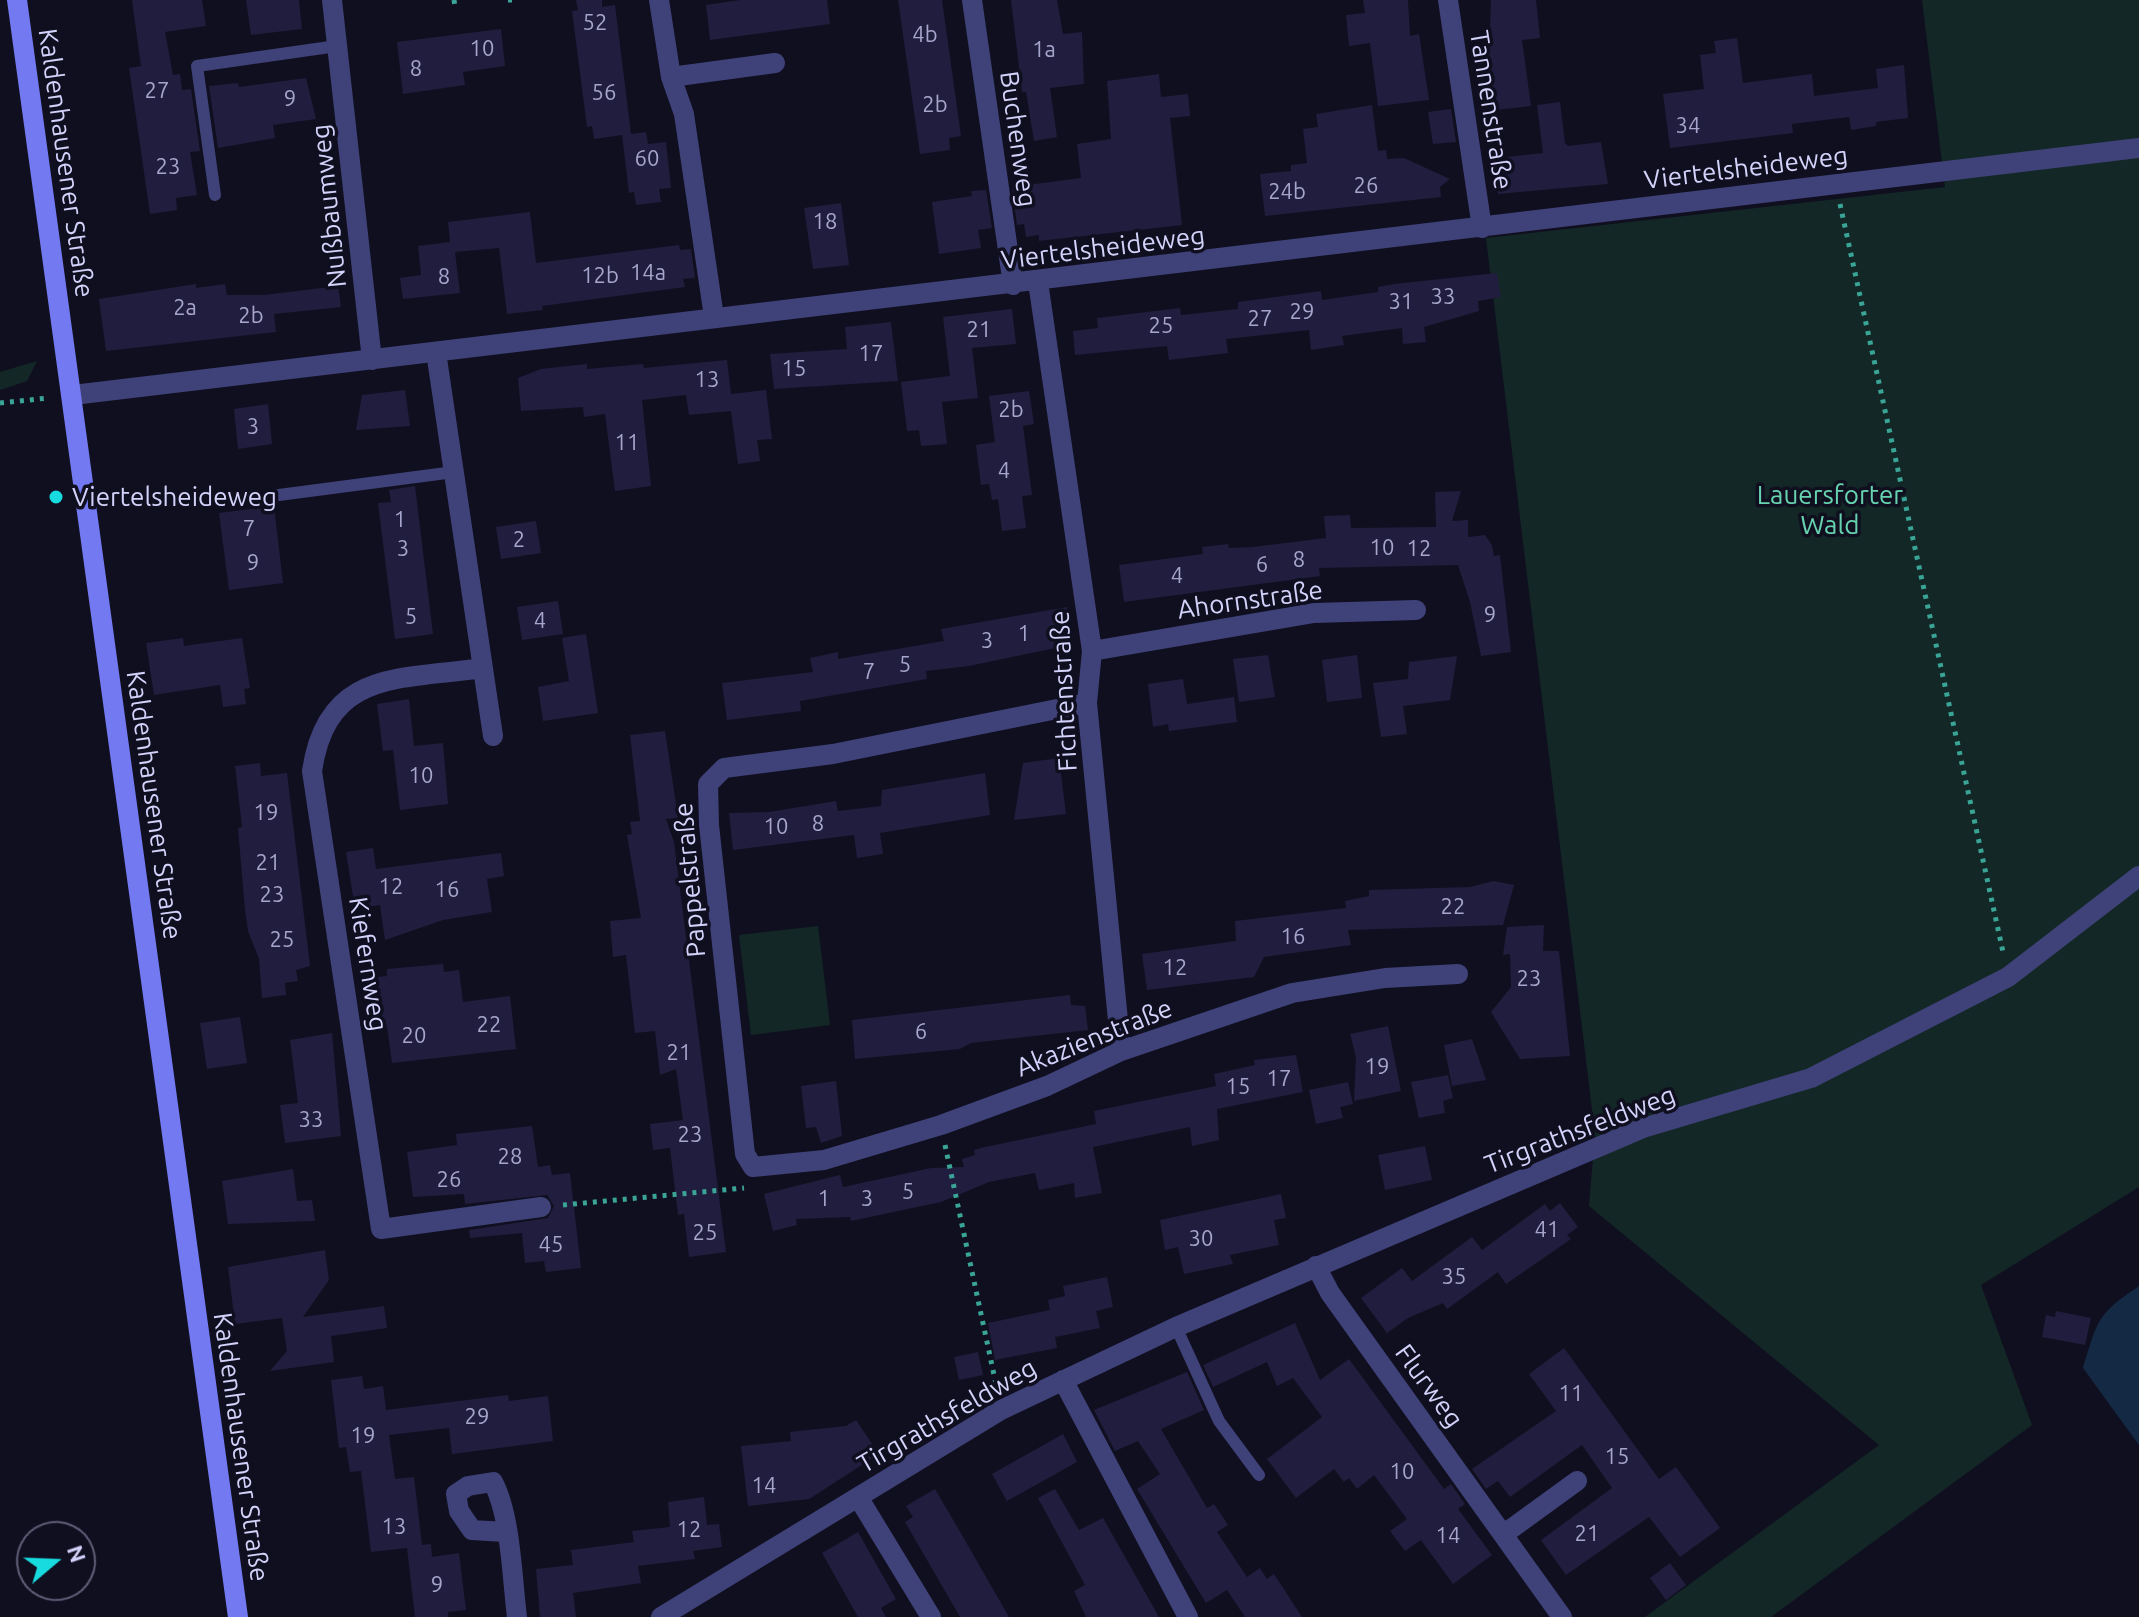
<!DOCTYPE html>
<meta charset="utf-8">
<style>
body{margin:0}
#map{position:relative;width:2139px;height:1617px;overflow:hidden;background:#100f1f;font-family:Ubuntu,sans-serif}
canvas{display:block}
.north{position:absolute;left:16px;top:1521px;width:80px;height:80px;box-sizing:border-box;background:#100f1f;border:2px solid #5e5d77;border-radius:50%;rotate:71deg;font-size:22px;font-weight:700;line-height:32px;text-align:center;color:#d3d2fa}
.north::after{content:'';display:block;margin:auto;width:28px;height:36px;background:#18dbe0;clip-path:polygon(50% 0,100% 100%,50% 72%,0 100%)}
</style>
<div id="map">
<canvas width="2139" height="1617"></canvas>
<div class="north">N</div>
</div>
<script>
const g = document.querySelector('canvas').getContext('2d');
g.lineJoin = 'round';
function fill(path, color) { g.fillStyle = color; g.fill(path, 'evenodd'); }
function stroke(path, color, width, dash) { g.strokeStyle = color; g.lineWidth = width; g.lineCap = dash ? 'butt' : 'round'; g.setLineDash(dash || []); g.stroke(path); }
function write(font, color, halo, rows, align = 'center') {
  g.font = font + ' Ubuntu,sans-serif'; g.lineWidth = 7; g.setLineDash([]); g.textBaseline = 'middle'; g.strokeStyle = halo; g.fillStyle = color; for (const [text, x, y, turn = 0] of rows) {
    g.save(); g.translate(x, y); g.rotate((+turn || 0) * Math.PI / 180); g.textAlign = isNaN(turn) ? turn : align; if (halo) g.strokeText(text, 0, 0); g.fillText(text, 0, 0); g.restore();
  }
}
const green = new Path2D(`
 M1922,0H2139V1187L1981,1285L2032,1425L1771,1617H1645L1879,1445L1589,1206L1595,1134L1486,238L1945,187Z
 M37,361L27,381L0,390V372Z
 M818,926L830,1025L751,1035L739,935Z`);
const water = new Path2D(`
 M2139,1286V1445L2083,1368C2098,1320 2096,1315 2139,1286Z`);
const building = new Path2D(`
 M132,0H202L206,26L165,32L173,75L180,74L182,90L191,89L200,151L190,152L197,195L176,198L177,210L150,214L129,68L141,66Z
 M246,0H299L302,29L251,35Z
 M576,0H602V7L615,5L631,134L646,132L648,144L666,142L671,188L659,189L661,202L636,205L634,192L629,193L622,135L594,139L592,126L587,127L572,11L578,10Z
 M740,0H827L830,24L710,40L706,5Z
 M898,0H942L961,136L949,138L950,150L920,154Z
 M1011,0H1057L1063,34L1082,32L1084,84L1050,88L1057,137L1034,141L1026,92H1022Z
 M1363,0H1408L1410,36L1419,34L1429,100L1378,106L1370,43L1349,46L1346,15L1365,13Z
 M1491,0H1536L1540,38L1522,40L1531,106L1488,111L1481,59L1489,58Z
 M501,29L505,66L463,72L465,85L403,94L397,42Z
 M1737,38L1743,83L1812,74L1814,96L1878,88L1876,69L1904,65L1908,118L1876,122V126L1851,130L1849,117L1792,124L1793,133L1670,148L1663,94L1704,89L1700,55L1716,53L1714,41Z
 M1159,74L1161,97L1188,94L1190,116L1170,118L1182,225L1039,241V235L1026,237L1024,224L1017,225L1012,187L1081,178L1077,144L1111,139L1107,81Z
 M306,78L316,119L273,125L275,138L218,148L209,86L238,83L239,87Z
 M1560,102L1565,143L1568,146L1601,142L1608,184L1498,194L1496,173L1508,171L1506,157L1543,153L1537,105Z
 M1372,105L1378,151L1386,150L1387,159L1404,158L1450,179L1440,187L1441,197L1265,216L1260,174L1291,171V165L1307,163L1303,129L1318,127L1316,114Z
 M1451,109L1456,142L1433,144L1428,112Z
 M986,190L992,228L978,230L981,248L939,254L932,202L972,196L971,191Z
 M841,203L849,265L813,269L804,208Z
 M530,212L536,263L679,245L680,250L691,249L695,278L683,279L685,287L542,306L543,310L507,314L499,248L455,252L460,293L403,299L400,278L421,275L418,246L450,242L448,222Z
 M1497,273L1501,297L1478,301L1479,311L1424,327L1426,342L1403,344L1402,328L1342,336L1344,345L1311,350L1309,330L1226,339L1228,353L1169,360L1167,346L1075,355L1073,331L1098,328L1097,318L1180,308L1181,315L1238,309V302L1321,291L1322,300L1378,292V287L1394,284Z
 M196,284V288L225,284L227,295H264L338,286L341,307L274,314L276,332L106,351L99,299Z
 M1012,309L1016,344L972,348L978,398L942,402L947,444L921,446L919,430L907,431L901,382L950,376L943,317Z
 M891,322L898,381L774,389L770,354L847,349L845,327Z
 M727,360L731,394L766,390L772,439L757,440L760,461L738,464L731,411L689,415L686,395L642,400L651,486L615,491L605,414L584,417L583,407L521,411L518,378L541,369L587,364V369L643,364L644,368Z
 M405,390L410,426L356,430L362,395Z
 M1029,391L1034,424L1023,426L1032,495L1022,496L1026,528L1002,531L998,499L992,500L989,484L981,485L976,445L995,442L989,396Z
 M268,404L272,444L238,449L234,409Z
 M415,486L433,634L395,639L378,503L391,502L389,490Z
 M1461,491L1452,521L1468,520V537L1485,535L1492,545L1494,556L1500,555L1511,652L1481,656L1470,602L1458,565L1319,568L1320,576L1124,602L1119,565L1203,554L1202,547L1228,544L1229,548L1253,547L1326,538L1324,516L1350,515L1351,528L1436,527L1435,492Z
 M274,506L283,583L229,590L219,513Z
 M536,521L541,553L501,559L496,527Z
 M558,601L563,634L522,640L517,607Z
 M1067,607L1070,634L1058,637L1060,647L969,666L926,671L927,679L800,701L801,711L727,720L722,683L813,672L810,658L838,652V659L944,641L941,629Z
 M586,634L598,713L543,721L538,687L569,681L562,638Z
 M183,638L184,646L242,638L250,688L244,689L246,704L223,707L220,685L154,695L146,643Z
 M1268,655L1275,697L1239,702L1233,659Z
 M1357,655L1362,698L1327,702L1322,660Z
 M1457,656L1450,700L1403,706L1407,734L1381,737L1373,683L1408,679L1409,662Z
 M1183,679L1187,704L1234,697L1237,722L1169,731L1168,724L1153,727L1148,684Z
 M409,699L414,746L443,743L448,804L400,810L393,750L383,751L377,704Z
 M665,731L678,818L666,819L674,842L726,1252L689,1257L684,1214L678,1215L670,1148L653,1150L650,1124L683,1120L676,1069L660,1075L655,1031L635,1033L626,955L613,957L610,921L641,918L627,835L632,834L630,822L640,821L630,735Z
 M1059,758L1066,814L1014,820L1023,763Z
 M260,763L261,776L287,773L310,966L296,970L298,981L285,983L286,995L262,998L259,959L248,931L245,910L238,828L242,827L235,766Z
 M985,773L990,815L880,833L883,854L857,858L854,835L733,850L729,813L769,812L836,801L838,811L881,806L882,790Z
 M373,848L376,869L501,853L504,876L487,879L492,912L443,920L385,940L380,905L355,909L346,852Z
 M1494,881L1514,885L1503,925L1348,930L1351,945L1264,957L1254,977L1147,990L1142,954L1236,941L1235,921L1346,908L1345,901L1369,896V890L1470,887Z
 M1544,925L1543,951H1559L1570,1056L1520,1059L1491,1012L1511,987L1510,954L1503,955L1507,927Z
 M443,964L444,972L459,970L463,1002L510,996L516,1049L392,1063L387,1026L375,1028L369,978L387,976V969Z
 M1070,995L1071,1005L1085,1006L1088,1030L971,1043L960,1049L855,1059L852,1020Z
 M240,1017L247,1063L207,1069L200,1023Z
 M1388,1026L1401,1091L1354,1101L1356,1057L1350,1034Z
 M332,1033L341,1136L285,1143L280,1105L298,1103L290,1040Z
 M1472,1039L1486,1080L1452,1086L1444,1045Z
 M1296,1055L1303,1092L1217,1109L1219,1140L1192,1146L1190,1127L1093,1147L1102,1193L1075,1198L1074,1183L1039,1190L1035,1173L989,1182L941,1202L851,1221L850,1217L796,1219L797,1225L773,1231L764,1194L840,1175L843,1187L931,1168L964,1167L962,1159L975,1155L974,1150L985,1147L1096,1124L1094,1111L1216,1086L1214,1074L1255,1065L1254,1060Z
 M1448,1075L1453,1098L1443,1101L1445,1113L1419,1118L1411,1082Z
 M836,1081L842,1136L821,1143L816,1127L806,1128L801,1086Z
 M1348,1082L1353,1104L1340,1107L1343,1118L1316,1124L1309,1090Z
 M532,1126L538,1167L550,1165L552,1175L570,1173L581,1268L546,1272L544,1261L525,1263L522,1233L470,1238L469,1230L548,1218L554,1206L547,1195L465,1204L464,1194L413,1197L407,1152L457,1145L456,1134Z
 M1425,1146L1432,1180L1385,1190L1378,1155Z
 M293,1169L297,1201L312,1200L315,1221L228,1224L222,1181Z
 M1281,1194L1286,1218L1274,1220L1279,1245L1230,1255L1233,1264L1184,1274L1178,1247L1165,1250L1160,1220Z
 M1560,1203L1578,1227L1567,1235L1571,1239L1506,1284L1498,1272L1447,1309L1443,1303L1408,1318L1387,1333L1361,1298L1402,1268L1412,1281L1472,1237L1482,1250L1545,1204L1550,1211Z
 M325,1250L329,1280L303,1317L384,1306L387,1328L331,1336L334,1362L270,1371L287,1351L282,1318L235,1324L228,1267Z
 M1107,1277L1113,1307L1096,1311L1100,1328L1055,1337L1057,1348L995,1360L988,1323L1050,1310L1048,1300L1065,1296L1063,1286Z
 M2056,1311L2091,1318L2085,1345L2042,1337L2046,1315L2055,1317Z
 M1295,1323L1320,1380L1349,1359L1444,1489L1451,1484L1465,1504L1458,1509L1492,1555L1453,1584L1421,1540L1405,1551L1390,1531L1407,1519L1374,1475L1357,1489L1349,1478L1344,1482L1334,1469L1296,1498L1267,1459L1322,1417L1293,1378L1277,1386L1267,1362L1213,1387L1203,1365Z
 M1564,1348L1659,1479L1676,1467L1720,1528L1680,1557L1649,1517L1566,1575L1541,1540L1612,1488L1582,1445L1510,1497L1498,1481L1486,1489L1472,1469L1556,1411L1529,1374Z
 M978,1352L983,1375L959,1380L954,1357Z
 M1187,1372L1204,1410L1161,1429L1207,1508L1214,1504L1228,1525L1217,1532L1247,1577L1260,1568L1267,1579L1274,1574L1302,1617H1245L1227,1590L1206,1603L1137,1489L1160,1474L1138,1441L1115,1451L1094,1410Z
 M362,1376L364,1389L383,1386L386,1410L508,1395L509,1401L548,1396L553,1441L452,1454L449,1428L389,1435L395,1479L414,1477L422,1545L431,1544L432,1557L459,1553L466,1610L448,1612V1617H415L407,1548L371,1552L361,1471L350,1472L346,1447L339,1448L331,1380Z
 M856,1420L879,1454L809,1499L748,1506L741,1446L791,1441L790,1432L846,1426Z
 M1063,1434L1077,1462L1007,1501L992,1474Z
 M935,1489L955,1523L1009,1617H960L905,1522L913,1517L906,1506Z
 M1055,1489L1079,1530L1103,1518L1159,1617H1086L1074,1591L1085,1585L1038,1498Z
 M704,1497L707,1525L719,1524L722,1547L693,1551L695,1559L638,1566L641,1583L573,1593L576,1617H540L536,1569L573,1565L571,1550L634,1542L632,1531L670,1527L668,1502Z
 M858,1532L896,1599L881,1608L886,1617H858L822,1553Z
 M1670,1563L1686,1585L1666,1600L1650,1578Z`);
const path = new Path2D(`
 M454,0L455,7
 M508,0H512
 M1840,204L2003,952
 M0,403L48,398
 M945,1145L997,1389
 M563,1205L744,1188`);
const lane = new Path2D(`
 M215,195L197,66L337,46
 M279,495L454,472
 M1176,1327L1219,1421L1259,1475`);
const street = new Path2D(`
 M332,0L372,360
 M659,0L671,77L684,114L714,317
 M972,0L1013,285
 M1448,0L1482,228
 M671,77L775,63
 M1038,282L1092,651L1087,703L1121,1051
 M436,352L493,736
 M73,395L2139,148
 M1092,651L1314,613L1416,610
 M483,668C400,680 327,669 312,771L381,1229L541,1207
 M1087,703L833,754L724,768L708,784L709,825L745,1154L753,1167L824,1160L941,1125L1047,1086L1121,1051L1292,993L1385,978L1458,974
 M1316,1266L1330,1293L1562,1617
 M1063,1380L1188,1617
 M858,1497L931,1617
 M505,1532L472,1530L459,1511L456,1494L468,1486L493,1482C511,1516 512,1578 517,1617
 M1504,1534L1577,1481
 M661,1617L1001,1410L1176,1327L1643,1128L1811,1078L2008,977L2139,876`);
const secondary = new Path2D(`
 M17,0L238,1617`);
const markers = [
 [56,497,8,"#18dbe0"]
];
const numberNames = [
 ["52",595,23],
 ["4b",925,35],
 ["10",482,49],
 ["1a",1044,50],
 ["8",416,69],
 ["27",157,91],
 ["56",604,93],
 ["9",290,99],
 ["2b",935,105],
 ["34",1688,126],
 ["60",647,159],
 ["23",168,167],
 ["26",1366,186],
 ["24b",1287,192],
 ["18",825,222],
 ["14a",648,273],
 ["12b",600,276],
 ["8",444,277],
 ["33",1443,297],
 ["31",1401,302],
 ["2a",185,308],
 ["29",1302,312],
 ["2b",251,316],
 ["27",1260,319],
 ["25",1161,326],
 ["21",979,330],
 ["17",871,354],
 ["15",794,369],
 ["13",707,380],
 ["2b",1011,410],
 ["3",253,427],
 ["11",627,443],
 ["4",1004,471],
 ["1",400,520],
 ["7",249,529],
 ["2",519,540],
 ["10",1382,548],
 ["3",403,549],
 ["12",1419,549],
 ["8",1299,560],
 ["9",253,563],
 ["6",1262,565],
 ["4",1177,576],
 ["9",1490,615],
 ["5",411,617],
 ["4",540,621],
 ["1",1024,634],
 ["3",987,641],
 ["5",905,665],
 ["7",869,672],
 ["10",421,776],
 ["19",266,813],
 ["8",818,824],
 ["10",776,827],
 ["21",268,863],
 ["12",391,887],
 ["16",447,890],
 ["23",272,895],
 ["22",1453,907],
 ["16",1293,937],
 ["25",282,940],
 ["12",1175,968],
 ["23",1529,979],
 ["22",489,1025],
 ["6",921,1032],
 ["20",414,1036],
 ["21",679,1053],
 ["19",1377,1067],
 ["17",1279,1079],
 ["15",1238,1087],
 ["33",311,1120],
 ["23",690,1135],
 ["28",510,1157],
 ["26",449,1180],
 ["5",908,1192],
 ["1",824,1199],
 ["3",867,1199],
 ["41",1547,1230],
 ["25",705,1233],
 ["30",1201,1239],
 ["45",551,1245],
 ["35",1454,1277],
 ["11",1571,1394],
 ["29",477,1417],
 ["19",363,1436],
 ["15",1617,1457],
 ["10",1402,1472],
 ["14",764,1486],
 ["13",394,1527],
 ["12",689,1530],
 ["21",1587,1534],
 ["14",1448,1536],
 ["9",437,1585]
];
const streetNames = [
 ["Tannenstraße",1491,110,81],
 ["Buchenweg",1018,139,82],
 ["Kaldenhausener Straße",66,163,82],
 ["Viertelsheideweg",1746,168,-7],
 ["Nußbaumweg",329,206,-96],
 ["Viertelsheideweg",1103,248,-7],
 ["Ahornstraße",1250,600,-8],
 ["Fichtenstraße",1064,691,-93],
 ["Kaldenhausener Straße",154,805,82],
 ["Pappelstraße",690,880,-95],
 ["Kiefernweg",368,964,81],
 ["Akazienstraße",1094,1038,-22],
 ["Tirgrathsfeldweg",1580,1130,-21],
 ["Flurweg",1429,1386,54],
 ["Tirgrathsfeldweg",947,1416,-30],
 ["Kaldenhausener Straße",241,1447,82]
];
const parkNames = [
 ["Lauersforter",1830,495],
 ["Wald",1830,525]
];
const poiNames = [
 ["Viertelsheideweg",72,497]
];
fill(green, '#132826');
fill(water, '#142a44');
fill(building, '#211d3e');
stroke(path, '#3aa597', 5, [4, 6]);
stroke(lane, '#3f4179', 12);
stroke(street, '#3f4179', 20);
stroke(secondary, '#7379f0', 20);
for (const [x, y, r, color] of markers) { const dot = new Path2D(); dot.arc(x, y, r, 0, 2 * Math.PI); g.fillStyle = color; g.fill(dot); stroke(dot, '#100f1f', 3); }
write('22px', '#a6a5cb', null, numberNames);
write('26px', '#d3d2fa', '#100f1f', streetNames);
write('26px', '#66d2af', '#100f1f', parkNames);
write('26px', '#d3d2fa', '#100f1f', poiNames, 'left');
</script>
